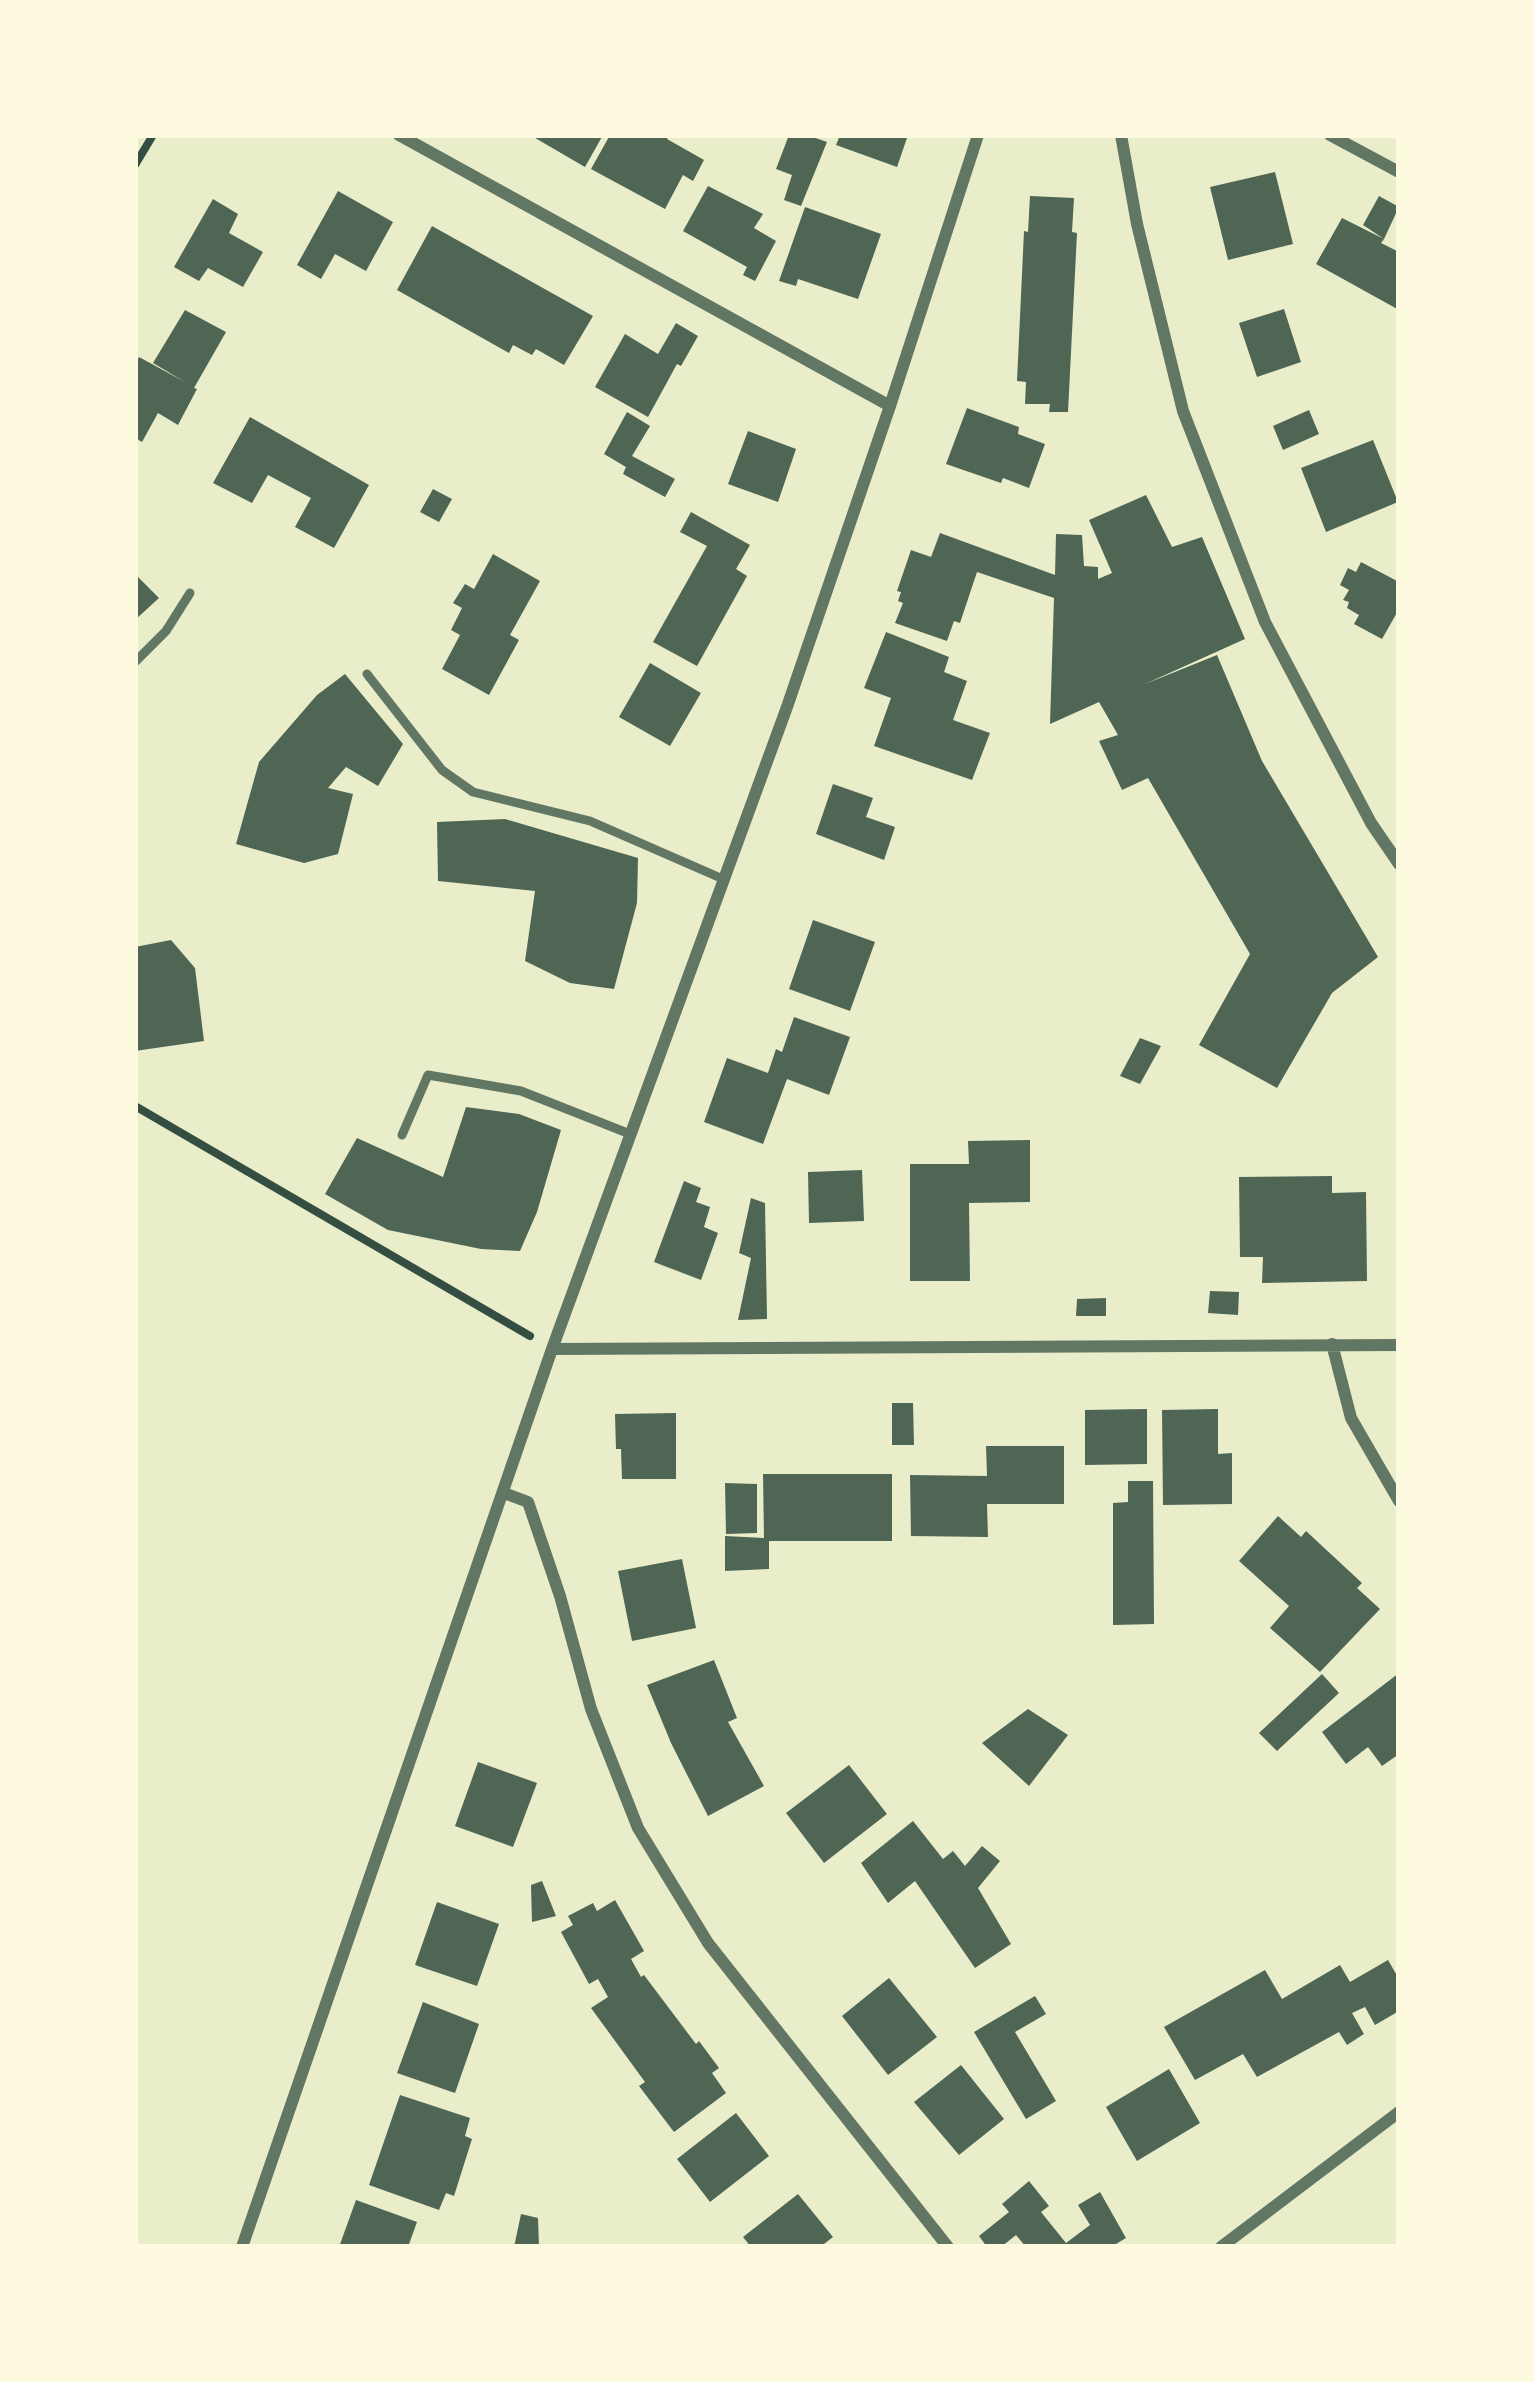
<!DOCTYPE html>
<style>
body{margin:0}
#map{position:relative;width:1534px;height:2382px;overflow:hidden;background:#e9edc9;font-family:"Varela Round",sans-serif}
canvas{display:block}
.frame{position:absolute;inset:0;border:138px solid #fefae0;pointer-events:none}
</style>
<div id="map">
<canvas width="1534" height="2382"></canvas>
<div class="frame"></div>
</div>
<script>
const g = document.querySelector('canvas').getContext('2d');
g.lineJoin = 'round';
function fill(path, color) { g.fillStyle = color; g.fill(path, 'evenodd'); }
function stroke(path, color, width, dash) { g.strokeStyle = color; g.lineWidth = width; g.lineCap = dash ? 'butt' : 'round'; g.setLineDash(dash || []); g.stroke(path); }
const building = new Path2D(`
 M530,135H603L585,167Z
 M610,135H670L667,139L704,160L693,181L683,175L665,209L591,169Z
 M789,135H807L827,142L801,206L784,200L792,175L776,169Z
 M840,135H908L897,167L836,145Z
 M1275,172L1293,244L1228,260L1210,187Z
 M708,186L763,214L754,228L776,241L755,281L743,275L747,267L683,231Z
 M338,191L393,222L366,271L335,254L321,279L297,265Z
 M1030,196L1074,198L1072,232L1077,233L1068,412H1049L1050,404H1025L1026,382L1017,381L1024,231L1028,232Z
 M1379,196L1399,207L1384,239L1363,225Z
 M213,199L238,214L229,233L263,252L243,287L208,268L199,281L174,267Z
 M805,207L881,234L858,299L798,279L796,286L779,281Z
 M1342,218L1384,239L1381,243L1399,252V310L1316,264Z
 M432,226L593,316L564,365L536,349L532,355L513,345L509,353L397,290Z
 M1284,309L1301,362L1257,377L1239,323Z
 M185,310L226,332L194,388L197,389L178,425L158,413L142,442L135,438V365L139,357L185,382L153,363Z
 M676,323L698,336L681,366L677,364L648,417L595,387L625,334L658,354Z
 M967,408L1019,427L1018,434L1045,444L1029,488L1003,478L1001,483L946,464Z
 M1309,410L1319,434L1283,450L1273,426Z
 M627,412L650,426L632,456L675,479L665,497L623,474L626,467L604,454Z
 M250,417L369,485L334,548L295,527L311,498L268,475L252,503L213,483Z
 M748,431L796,449L778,502L728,484Z
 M1373,440L1398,502L1326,532L1301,468Z
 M433,489L452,499L439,522L420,512Z
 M1146,495L1172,547L1202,537L1245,639L1145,684L1217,655L1262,761L1378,957L1332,993L1277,1088L1199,1045L1250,954L1148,778L1122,790L1099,741L1118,735L1099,702L1050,724L1054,598L977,572L960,623L954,621L947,641L895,623L903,603L898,601L901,592L897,591L911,550L931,557L940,533L1055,575L1056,534L1082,535L1084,566L1098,567V579L1112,573L1089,520Z
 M691,512L750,545L736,569L747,576L697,666L653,642L707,546L680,532Z
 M493,554L540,581L510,635L519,640L489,695L442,669L460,635L451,630L462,608L453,603L465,584L474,589Z
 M1361,562L1399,582V609L1382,639L1354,624L1359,615L1347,608L1349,602L1343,600L1349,590L1340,585L1348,568L1356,572Z
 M135,574L159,598L135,620Z
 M886,632L949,657L944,672L967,681L953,720L990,733L972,780L874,746L891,698L864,688Z
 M650,663L701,693L670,746L619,717Z
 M345,674L403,744L378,786L346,767L328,788L353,794L338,854L304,863L236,844L259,762L317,695Z
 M833,784L873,798L866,817L895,827L884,860L816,834Z
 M505,819L638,858L637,903L614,989L570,983L525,961L535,891L438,881L437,822Z
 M813,920L875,942L850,1011L789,989Z
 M171,940L195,968L204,1041L135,1051V947Z
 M794,1017L850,1037L829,1095L787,1079L763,1144L704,1122L727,1058L768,1073L776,1049L782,1052Z
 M1140,1038L1161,1046L1140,1084L1120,1076Z
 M466,1107L519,1114L561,1130L537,1212L520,1251L481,1249L388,1230L325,1194L357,1138L443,1177Z
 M1030,1140V1202L969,1203L970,1281H910V1164H969L968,1141Z
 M862,1170L864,1221L809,1223L808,1172Z
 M1332,1176V1193L1366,1192L1367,1281L1262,1283L1263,1257H1240L1239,1177Z
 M684,1181L701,1188L696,1202L710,1207L704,1227L718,1233L701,1280L654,1262Z
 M751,1198L765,1203L767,1319L738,1320L751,1258L739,1253Z
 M1210,1291L1239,1292L1238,1315L1208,1313Z
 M1106,1298V1316H1076L1077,1299Z
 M892,1403H913L914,1445H892Z
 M1147,1409V1464L1085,1465V1410Z
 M1218,1409V1454L1232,1453V1504L1163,1505L1162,1410Z
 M676,1413V1479H622L621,1449H616L615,1414Z
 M986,1446H1064V1504H987L988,1537L911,1536L910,1475L987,1476Z
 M763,1474H892V1541H769V1569L725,1571V1536L764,1538Z
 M1128,1481H1153L1154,1624L1113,1625V1503L1128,1502Z
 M725,1483L757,1484V1533L726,1534Z
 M1278,1516L1301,1537L1306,1531L1362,1583L1357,1588L1380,1609L1320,1672L1270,1628L1289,1606L1239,1561Z
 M682,1559L696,1628L632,1641L618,1571Z
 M714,1660L737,1718L728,1722L764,1786L708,1816L671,1743L647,1685Z
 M1399,1673V1754L1382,1766L1368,1747L1346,1764L1322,1732Z
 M1322,1674L1339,1693L1277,1751L1259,1733Z
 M1028,1709L1068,1735L1029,1786L982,1743Z
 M478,1762L537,1783L513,1847L455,1826Z
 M849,1765L887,1814L824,1863L786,1813Z
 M913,1821L943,1859L953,1851L965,1866L982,1846L1000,1861L978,1888L1011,1944L975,1968L915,1881L888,1903L861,1863Z
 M542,1881L556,1916L532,1922L531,1885Z
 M615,1900L644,1951L631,1959L641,1977L644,1975L696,2044L699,2041L719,2068L712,2073L726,2093L674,2132L639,2086L645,2082L591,2008L608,1997L598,1979L589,1984L561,1932L573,1925L568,1916L593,1903L597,1911Z
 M437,1902L499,1924L477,1986L415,1965Z
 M1388,1960L1399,1979V2011L1375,2025L1365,2007L1352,2013L1364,2034L1347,2045L1339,2032L1257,2077L1243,2054L1195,2080L1164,2027L1265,1970L1282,1999L1340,1965L1350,1982Z
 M889,1978L937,2037L888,2075L842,2016Z
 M1035,1996L1046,2014L1015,2032L1056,2101L1026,2119L974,2032Z
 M423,2002L479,2024L455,2093L397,2073Z
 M961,2065L1004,2119L959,2155L914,2102Z
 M1169,2069L1200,2123L1137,2161L1106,2107Z
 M400,2095L470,2118L465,2136L472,2139L454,2196L446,2193L439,2210L369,2185Z
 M736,2113L769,2156L710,2202L677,2159Z
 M1029,2181L1049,2206L1041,2212L1066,2243L1090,2225L1078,2205L1100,2192L1126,2238L1111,2247H1026L1016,2235L1001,2247H987L979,2236L1009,2212L1002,2204Z
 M798,2194L833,2237L820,2247H751L743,2237Z
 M356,2200L417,2222L408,2247H339Z
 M521,2214L538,2218L539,2247H514Z`);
const path = new Path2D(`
 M135,165L153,135
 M135,1106L530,1336`);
const service = new Path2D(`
 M135,662L166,631L190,593
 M367,674L442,770L473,792L590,821L723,879
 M402,1135L428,1075L521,1091L630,1134`);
const minor = new Path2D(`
 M399,135L890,406
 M1121,135L1137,224L1183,411L1265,622L1371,823L1399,864
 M1330,135L1399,172
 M1332,1344L1351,1418L1399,1501
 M552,1349L1399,1345
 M504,1493L528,1502L560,1596L591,1709L638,1828L708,1943L948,2247
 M242,2247L552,1349L787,707L890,406L978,135
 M1221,2247L1399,2112`);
fill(building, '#4f6655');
stroke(path, '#344e41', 8);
stroke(service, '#617663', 9);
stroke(minor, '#617663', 12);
</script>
